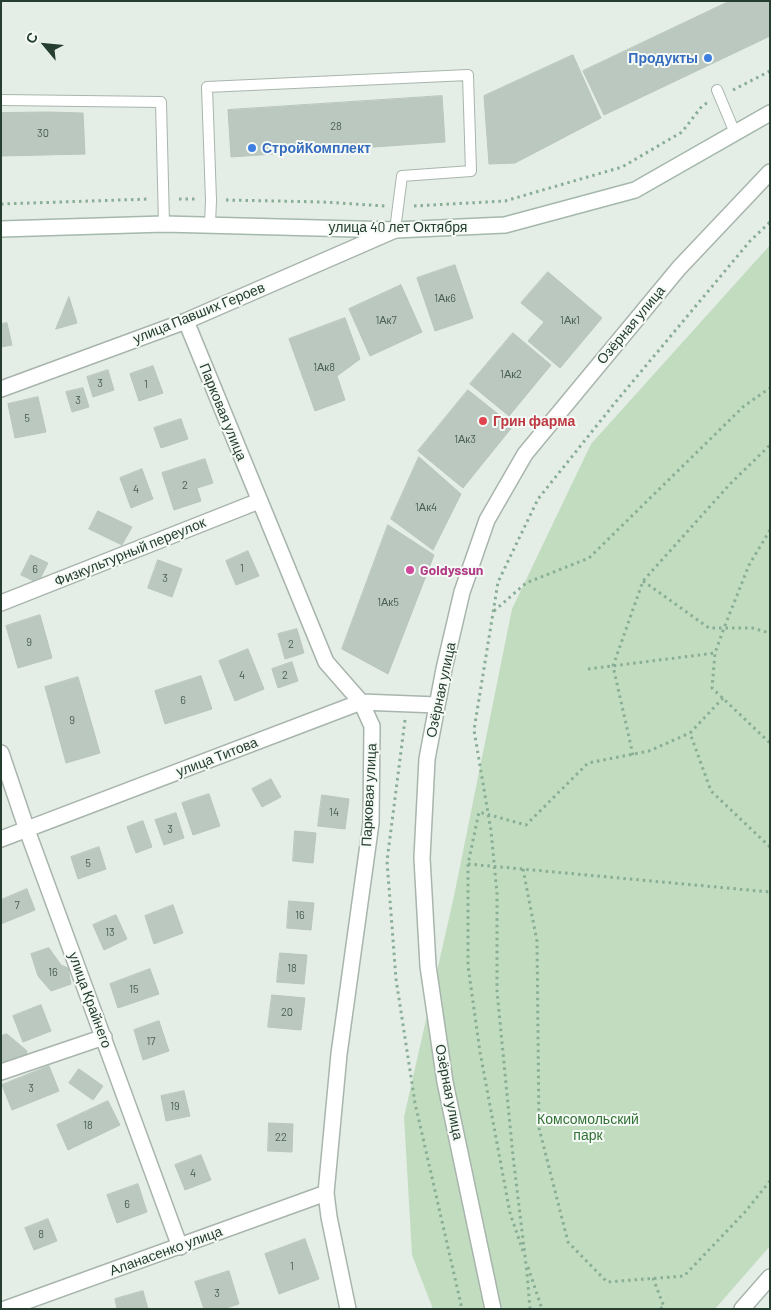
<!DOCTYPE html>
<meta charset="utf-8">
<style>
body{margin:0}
#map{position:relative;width:771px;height:1310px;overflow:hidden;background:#e5ede7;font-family:Barlow,sans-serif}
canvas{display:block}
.frame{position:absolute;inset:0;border:2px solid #253e2f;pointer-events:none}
.north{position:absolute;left:20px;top:20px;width:50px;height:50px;-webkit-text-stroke:4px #f5faf6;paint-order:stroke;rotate:298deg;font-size:14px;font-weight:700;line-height:20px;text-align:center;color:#253e2f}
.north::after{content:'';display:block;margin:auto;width:18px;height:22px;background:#253e2f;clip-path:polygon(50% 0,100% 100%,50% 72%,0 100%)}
</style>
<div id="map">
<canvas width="771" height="1310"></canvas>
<div class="frame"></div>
<div class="north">С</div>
</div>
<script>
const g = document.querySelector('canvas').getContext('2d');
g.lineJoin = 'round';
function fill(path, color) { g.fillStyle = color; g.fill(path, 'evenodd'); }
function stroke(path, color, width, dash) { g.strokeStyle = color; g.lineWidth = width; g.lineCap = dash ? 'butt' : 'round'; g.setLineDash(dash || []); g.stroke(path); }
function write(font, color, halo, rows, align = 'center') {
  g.font = font + ' Barlow,sans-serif'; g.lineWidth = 4; g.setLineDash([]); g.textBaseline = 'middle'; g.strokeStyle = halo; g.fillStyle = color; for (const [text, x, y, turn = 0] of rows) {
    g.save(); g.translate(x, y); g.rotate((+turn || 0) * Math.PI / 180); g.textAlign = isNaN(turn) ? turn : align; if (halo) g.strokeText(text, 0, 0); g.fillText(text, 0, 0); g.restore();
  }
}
const green = new Path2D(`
 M770,245V1246L715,1309H433L412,1255L404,1117L454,896L512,609L591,444Z`);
const building = new Path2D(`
 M730,1H770V36L604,115L583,71Z
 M573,55L601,118L515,163L489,164L484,96Z
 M442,96L445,142L231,157L228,110Z
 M48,112L83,113L85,154L1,156V113Z
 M455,265L473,318L435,331L417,278Z
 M548,272L602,318L560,368L528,341L544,322L521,303Z
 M401,285L422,332L370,356L349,309Z
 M69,297L77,323L56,329Z
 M345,318L360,359L337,376L345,400L315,411L289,339Z
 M7,323L12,345L1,347V324Z
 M513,333L551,365L509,416L470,384Z
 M153,366L163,393L139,401L130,374Z
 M108,370L114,390L93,397L87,377Z
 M83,388L89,407L72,412L66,392Z
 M468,390L513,426L463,488L418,451Z
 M38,397L46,432L15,438L8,404Z
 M181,419L188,439L161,448L154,428Z
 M419,457L461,494L433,550L391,519Z
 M205,459L213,483L197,488L201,501L174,510L162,473Z
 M142,469L153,499L131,508L120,478Z
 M98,511L132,527L122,545L89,529Z
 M388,525L434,555L388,674L342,649Z
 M248,551L259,576L236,585L226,561Z
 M31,555L48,563L38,583L21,575Z
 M158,560L182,569L172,597L148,588Z
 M40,615L52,658L18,668L6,626Z
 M297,629L304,653L285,659L278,634Z
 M248,649L264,689L235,701L219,661Z
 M292,662L298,681L278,688L272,669Z
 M201,676L212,709L165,724L155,691Z
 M78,677L100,753L66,763L45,687Z
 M271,779L281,797L262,807L252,789Z
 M209,794L220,826L193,835L182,803Z
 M322,795L349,799L345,829L318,826Z
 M176,813L184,838L164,845L155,820Z
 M143,821L152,847L136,853L127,827Z
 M295,831L316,833L313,863L293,861Z
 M99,847L106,869L78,879L71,857Z
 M27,889L35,910L1,924V900Z
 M289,901L314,903L311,930L287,928Z
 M173,905L183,933L154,944L145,916Z
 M116,915L127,939L104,950L93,925Z
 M49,948L61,965L68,968L71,984L51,991L38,976L31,954Z
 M280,953L307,955L304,984L277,982Z
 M150,969L159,994L118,1008L110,984Z
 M272,995L305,998L301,1030L268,1027Z
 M41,1005L51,1031L23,1042L13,1016Z
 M159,1021L169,1051L143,1060L134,1030Z
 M7,1034L27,1051L26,1057L1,1063V1036Z
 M49,1066L59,1091L12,1110L2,1085Z
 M79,1069L103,1086L93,1100L69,1083Z
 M184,1091L190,1116L166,1121L161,1096Z
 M108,1101L120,1125L68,1150L57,1125Z
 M269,1123L293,1124L292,1152L268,1151Z
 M201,1155L211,1180L185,1190L175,1165Z
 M138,1184L147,1212L117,1223L107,1195Z
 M48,1219L57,1241L34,1250L25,1228Z
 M305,1239L319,1279L279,1294L265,1254Z
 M229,1271L239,1304L223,1309H204L195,1282Z
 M143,1291L148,1309H117L115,1299Z`);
const path = new Path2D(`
 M733,90L770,71
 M179,199H198
 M226,200L323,202L385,206
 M1,204L150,199
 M414,206L505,201L622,167L682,132L702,106L707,103
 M770,530L749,565L724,628L715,653L712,688L770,743
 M643,581L709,628H752L770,633
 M494,611L526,583L589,558L744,406L770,388
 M588,669L715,653
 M723,698L690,733L711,791L770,847
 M405,720L387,861L396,979L415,1103L462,1309
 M633,755L613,666L643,581L730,484L770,445
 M468,864L770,892
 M523,869L537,941L539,1128L568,1242L607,1282L684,1276L745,1212L770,1181
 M523,1251L510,1213L480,1052L468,966V864L479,812L526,825L588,763L649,751L690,733
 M528,1267L542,1309
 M653,1278L664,1307L659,1309
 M530,1309L527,1273L513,1156L497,991V893L491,831L474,730L498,582L538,499L614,404L750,241L770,222`);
const service = new Path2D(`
 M717,90L735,133
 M1,100L161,102L164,224
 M210,224L211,200L207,87L468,75L471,171L402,176L395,230`);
const minor = new Path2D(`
 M186,321L326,662L361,702L372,726L371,823L339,1054L326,1193L329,1217L348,1309
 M1,389L186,321L395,230
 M1,603L259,501
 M1,753L27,830L180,1247
 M1,839L361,702L437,705
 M1,1072L104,1037
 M5,1309L326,1193
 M493,1309L445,1082L428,966L422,858L427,759L444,669L462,592L487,520L525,454L679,268L770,172
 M742,1309L770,1277`);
const secondary = new Path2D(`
 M1,229L164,224L395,230L505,225L635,190L770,113`);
const markers = [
 [708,58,5,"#3f7fe0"],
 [252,148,5,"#3f7fe0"],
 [483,421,5,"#e0444e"],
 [410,570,5,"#d1479c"]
];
const numberNames = [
 ["28",336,126],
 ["30",43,133],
 ["1Ак6",445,298],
 ["1Ак7",386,320],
 ["1Ак1",570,320],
 ["1Ак8",324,367],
 ["1Ак2",511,374],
 ["3",100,383],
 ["1",146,384],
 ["3",78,400],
 ["5",27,418],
 ["1Ак3",465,439],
 ["2",185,485],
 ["4",136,489],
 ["1Ак4",426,507],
 ["1",242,568],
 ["6",35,569],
 ["3",165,578],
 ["1Ак5",388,602],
 ["9",29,642],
 ["2",291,644],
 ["4",242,675],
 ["2",285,675],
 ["6",183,700],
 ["9",72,720],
 ["14",334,812],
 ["3",170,829],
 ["5",88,863],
 ["7",17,905],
 ["16",300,915],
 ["13",110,932],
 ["18",292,968],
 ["16",53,972],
 ["15",134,989],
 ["20",287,1012],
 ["17",151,1041],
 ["3",31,1088],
 ["19",175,1106],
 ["18",88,1125],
 ["22",281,1137],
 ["4",193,1173],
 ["6",127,1204],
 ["8",41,1234],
 ["1",292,1266],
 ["3",217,1293]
];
const shopNames = [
 ["Продукты",698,58],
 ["СтройКомплект",262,148,"left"]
];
const streetNames = [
 ["улица 40 лет Октября",398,227],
 ["улица Павших Героев",199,313,-22],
 ["Озёрная улица",631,325,-50],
 ["Парковая улица",223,412,68],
 ["Физкультурный переулок",130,552,-22],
 ["Озёрная улица",441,690,-78],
 ["улица Титова",217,757,-21],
 ["Парковая улица",369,795,-87],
 ["улица Крайнего",90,1000,70],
 ["Озёрная улица",449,1092,79],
 ["Аланасенко улица",166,1251,-20]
];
const healthNames = [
 ["Грин фарма",493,421]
];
const hotelNames = [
 ["Goldyssun",420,570]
];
const parkNames = [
 ["Комсомольский",588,1119],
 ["парк",588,1135]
];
fill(green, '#c2dcc0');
fill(building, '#bac8bf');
stroke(building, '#b8c6bb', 1);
stroke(service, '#a8b5ac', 12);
stroke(minor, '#a8b5ac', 18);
stroke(secondary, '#a4b8ab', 18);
stroke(path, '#88ae95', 3, [2.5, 4]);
stroke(service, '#fff', 10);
stroke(minor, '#fff', 15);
stroke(secondary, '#fff', 15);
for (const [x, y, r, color] of markers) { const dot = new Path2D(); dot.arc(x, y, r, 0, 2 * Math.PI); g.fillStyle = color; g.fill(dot); stroke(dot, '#f5faf6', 2); }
write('11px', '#4a6053', null, numberNames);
write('bold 14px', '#366cbe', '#f5faf6', shopNames, 'right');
write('14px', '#253e2f', '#f5faf6', streetNames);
write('bold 14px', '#be3a42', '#f5faf6', healthNames, 'left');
write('bold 14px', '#b23c85', '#f5faf6', hotelNames, 'left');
write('14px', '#327236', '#f5faf6', parkNames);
</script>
